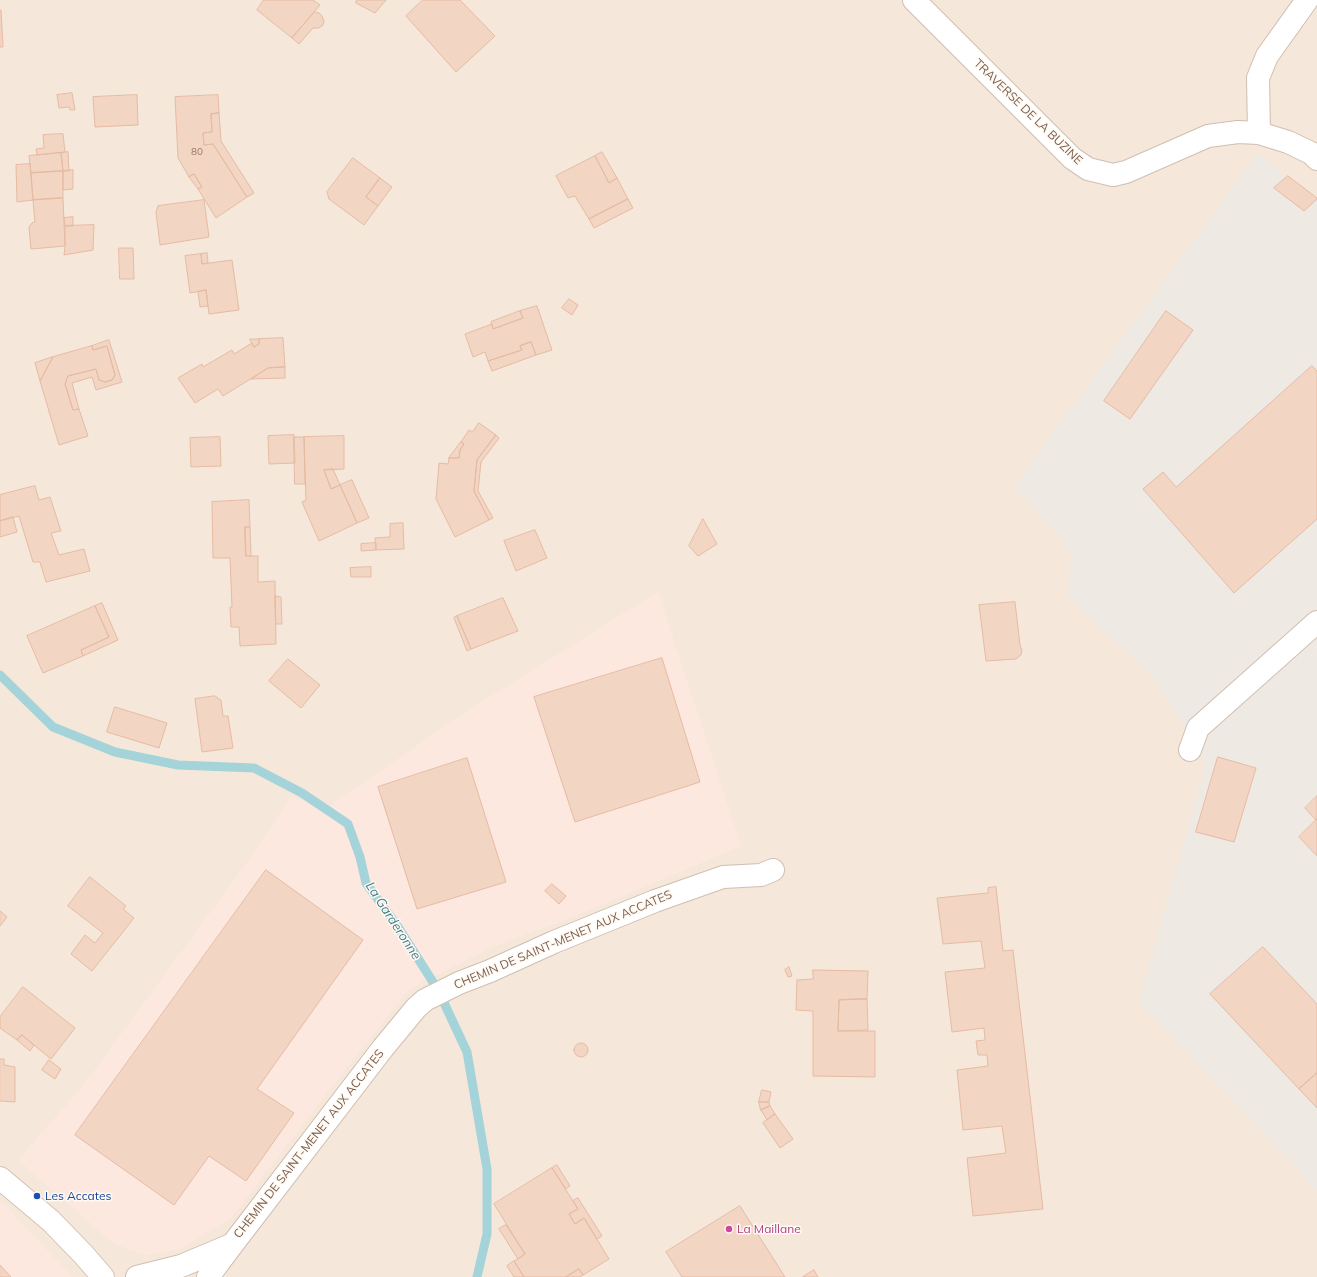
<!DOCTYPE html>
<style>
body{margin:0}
canvas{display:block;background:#fdf6ec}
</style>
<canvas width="1317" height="1277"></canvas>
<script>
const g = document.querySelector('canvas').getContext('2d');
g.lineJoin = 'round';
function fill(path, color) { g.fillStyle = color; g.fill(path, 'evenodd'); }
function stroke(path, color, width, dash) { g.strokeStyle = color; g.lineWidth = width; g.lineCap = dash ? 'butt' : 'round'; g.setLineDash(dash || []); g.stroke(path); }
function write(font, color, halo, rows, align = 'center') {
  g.font = font + ' Mulish,sans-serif'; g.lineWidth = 3; g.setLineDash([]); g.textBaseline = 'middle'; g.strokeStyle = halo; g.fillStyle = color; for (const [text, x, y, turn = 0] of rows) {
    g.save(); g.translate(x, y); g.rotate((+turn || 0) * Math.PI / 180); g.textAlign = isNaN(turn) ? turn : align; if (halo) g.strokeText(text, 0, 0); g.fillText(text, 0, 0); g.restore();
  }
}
const residential = new Path2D(`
 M0,0H1317V1277H0Z`);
const commercial = new Path2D(`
 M658,592L741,846L563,921L496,945L409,989L340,1076L231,1218L179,1249L145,1255L113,1243L18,1160L84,1085L248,861L291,796L324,810L466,712Z
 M0,1201L5,1205L72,1277H0Z`);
const industrial = new Path2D(`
 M1257,154L1317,198V1190L1139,1001L1205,767L1198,751L1154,679L1068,596L1071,554L1056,532L1014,486Z`);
const stream = new Path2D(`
 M0,675L53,727L115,752L178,765L254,768L302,793L348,824L360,857L366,883L398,927L438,990L467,1052L487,1169V1234L477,1277`);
const building = new Path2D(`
 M264,0H313L320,5L292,38L257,10Z
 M357,0H386L375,13L356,3Z
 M423,0H460L495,36L456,72L406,16Z
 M0,10H1L3,47H0Z
 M315,12L319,13L322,16L324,21L323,25L319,28H313L299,44L292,38Z
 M72,93L75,110H70L69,107L59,108L57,95Z
 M137,95L138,125L95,127L93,97Z
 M218,95L219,113L211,114L212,132L203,133L204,145L213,144L247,197L216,218L198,189L202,187L194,174L189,177L178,158L175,97Z
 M219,113L221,141L254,193L247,197L213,144L204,145L203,133L212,132L211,114Z
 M63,134L65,152L37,155L36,149L44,148L43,135Z
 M68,152L69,171H63L61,153Z
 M602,152L617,178L609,183L595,156Z
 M61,153L63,171L31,173L29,156Z
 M595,156L609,183L617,178L628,199L589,219L575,196L568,198L556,176Z
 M353,158L380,178L366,197L378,206L364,225L329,199L327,192Z
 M30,164L33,200L17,202L16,165Z
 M73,170V189L63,190V171Z
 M63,171V198L33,200L31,173Z
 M194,174L202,187L198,189L189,177Z
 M1288,176L1317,198V199L1304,211L1274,188Z
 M380,178L392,187L378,206L366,197Z
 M63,198L65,246L31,249L29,227L32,223L35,222L33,200Z
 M628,199L633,208L594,228L589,219Z
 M204,200L209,237L160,245L156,212L158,206Z
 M73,217V226H65L64,218Z
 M94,225L93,250L64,255L65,246V226Z
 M119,248H133L134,279H120Z
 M207,253L208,263L202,264L201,254Z
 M201,254L202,264L232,260L239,310L209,314L206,290L190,293L185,256Z
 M206,290L208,306L200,307L198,292Z
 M569,299L578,305L572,315L562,308Z
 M537,306L552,350L536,355L531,342L520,346L522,350L488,361L485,352L473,357L465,334L492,324L493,329L523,318L520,311Z
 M520,311L523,318L493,329L491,322Z
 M1166,311L1193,330L1130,419L1104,401Z
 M283,338L285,367L268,368L223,396L218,389L195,403L178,378L202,364L203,367L232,350L234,354L252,343L254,347L259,344V339Z
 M250,339H259V344L254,347Z
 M109,340L122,382L96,390L92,377L72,383L79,409L73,410L65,384L68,376L96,369L99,380L105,382L112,380L115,375L107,346L93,350L92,346Z
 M531,342L536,355L492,371L488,361L522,350L520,346Z
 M92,346L93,350L107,346L115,375L112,380L105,382L99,380L96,369L68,376L65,384L73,410L79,409L88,436L59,445L40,381L53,357Z
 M53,357L40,381L35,363Z
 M1312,366L1317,371V519L1234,593L1143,489L1163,472L1176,487Z
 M285,367V378L251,379L268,368Z
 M479,423L496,435L477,460L474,491L489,520L455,537L436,499L439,463L448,464L449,458H459L460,450L464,444L461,442L469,430L472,432Z
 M294,435L295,463L269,464L268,436Z
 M496,435L499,438L481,462L478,491L493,518L489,520L474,491L477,460Z
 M344,436V469L324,470L331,489L340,485L357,523L319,541L302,502L306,500L304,437Z
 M220,437L221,466L191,467L190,438Z
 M294,437H304L305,484H295Z
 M461,442L464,444L460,450L459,458H449Z
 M333,469L340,485L331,489L324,470Z
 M352,480L369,518L357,523L340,485Z
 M35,486L39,500L50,497L61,531L51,533L59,555L84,549L90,571L46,582L40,562H33L19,516L0,521V495Z
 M249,500L250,527H245L246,556H258V582L275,581L276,644L240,646L239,627H231L230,607H232L230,558H213L212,502Z
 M13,517L17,532L0,537V521Z
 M703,519L717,544L698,556L689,546Z
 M403,523L404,549L376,550L375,538L390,537V524Z
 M245,527H250L251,556H246Z
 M535,530L547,558L516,571L504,541Z
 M376,543V550L361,551V544Z
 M371,567V577H351L350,568Z
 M275,596L281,597L282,624H276Z
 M503,598L518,631L471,649L457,616Z
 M1015,602L1020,645L1022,650L1021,655L1016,659L986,661L979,605Z
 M102,603L118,640L83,656L81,650L109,637L95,606Z
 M95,606L109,637L81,650L83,656L43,673L27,636Z
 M457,616L471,649L467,651L454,618Z
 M662,658L700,782L575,822L534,697Z
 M288,659L320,685L301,708L269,681Z
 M215,696L221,700L223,716H228L233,748L202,752L195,699Z
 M115,707L167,723L159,748L107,732Z
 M1218,757L1256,768L1234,842L1196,832Z
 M467,758L506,882L417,909L378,787Z
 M1317,796V819L1316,820L1305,808Z
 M1317,819V856L1299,837Z
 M266,870L363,940L257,1089L294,1113L246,1181L209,1156L174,1205L75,1135Z
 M90,877L126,906L123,909L134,918L92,971L71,954L85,935L95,943L103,933L68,906Z
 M552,884L566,896L559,904L545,891Z
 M996,887L1003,951L1013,950L1043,1209L973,1216L967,1158L1006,1153L1002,1126L963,1130L957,1070L988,1066L987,1055H978L976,1041L985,1040L984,1028L952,1032L945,972L985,968L981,941L943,944L937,898L988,893V888Z
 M0,911L7,917L0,926Z
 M1263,947L1317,1004V1073L1299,1089L1210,994Z
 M789,967L792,976L788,977L785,970Z
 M813,970L868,971L867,999L839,1000L838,1031H875V1077L813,1076V1011L796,1010L797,980L813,979Z
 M23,987L75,1028L51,1059L22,1035L17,1040L0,1028V1017Z
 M867,999L868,1030L838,1031L839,1000Z
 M22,1035L34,1045L30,1051L17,1040Z
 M574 1050a7 7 0 1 1 14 0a7 7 0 1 1-14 0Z
 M0,1059H4V1065L15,1067V1102L0,1101Z
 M49,1060L61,1069L55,1079L42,1070Z
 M1317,1073V1108L1299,1089Z
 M762,1090L771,1092L769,1102H759Z
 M759,1102H769L770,1106L761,1110Z
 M770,1106L775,1114L767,1120L761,1110Z
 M775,1114L793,1139L780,1148L763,1123Z
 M557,1165L570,1186L566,1189L552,1168Z
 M552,1168L578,1209L569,1214L575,1224L584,1218L609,1259L583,1275L579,1269L566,1277H524L514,1261L525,1254L494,1204Z
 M578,1198L602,1236L597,1239L584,1218L575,1224L569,1214L578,1209L573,1201Z
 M740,1206L785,1277H682L666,1252Z
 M506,1225L525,1254L518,1259L499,1229Z
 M514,1261L524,1277H514L507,1266Z
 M0,1265L11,1277H0Z
 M579,1269L583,1275L580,1277H566Z
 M814,1270L818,1277H803Z`);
const minor = new Path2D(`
 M914,0L1072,158L1088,169L1113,175L1126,172L1208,136L1238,132L1259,133L1288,142L1311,153L1317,159
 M1259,133L1258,78L1267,56L1307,0
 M1190,750L1198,728L1317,622
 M137,1277L181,1266L231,1245
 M208,1277L232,1245L383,1048L416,1008L425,1000L459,983L490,971L554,942L655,901L723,877L761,875L773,870`);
const secondary = new Path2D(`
 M0,1178L51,1221L83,1254L103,1277`);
const markers = [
 [37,1196,4,"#1a4fb4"],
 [729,1229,4,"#d1479c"]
];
const numberNames = [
 ["80",197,152]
];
const streetNames = [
 ["TRAVERSE DE LA BUZINE",1028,112,44],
 ["CHEMIN DE SAINT-MENET AUX ACCATES",563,940,-23],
 ["CHEMIN DE SAINT-MENET AUX ACCATES",309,1144,-52]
];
const transitNames = [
 ["Les Accates",45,1196]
];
const hotelNames = [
 ["La Maillane",737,1229]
];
const waterNames = [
 ["La Garderonne",393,921,57]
];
fill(residential, '#f5e8da');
fill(commercial, '#fde8e0');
fill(industrial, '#efe9e4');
stroke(stream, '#a5d3da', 9);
fill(building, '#f3d5c3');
stroke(building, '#e6bba3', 1);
stroke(minor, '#d1beb0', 24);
stroke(secondary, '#d6c0b0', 24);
stroke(minor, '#fff', 22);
stroke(secondary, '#fff', 22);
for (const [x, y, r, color] of markers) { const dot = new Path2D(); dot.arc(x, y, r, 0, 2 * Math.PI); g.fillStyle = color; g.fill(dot); stroke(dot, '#fffaf3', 1.5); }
write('10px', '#987a6a', null, numberNames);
write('12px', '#7a5c4d', '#fffaf3', streetNames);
write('12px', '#164399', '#fffaf3', transitNames, 'left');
write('12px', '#b23c85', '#fffaf3', hotelNames, 'left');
write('italic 13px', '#437c86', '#fffaf3', waterNames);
</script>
